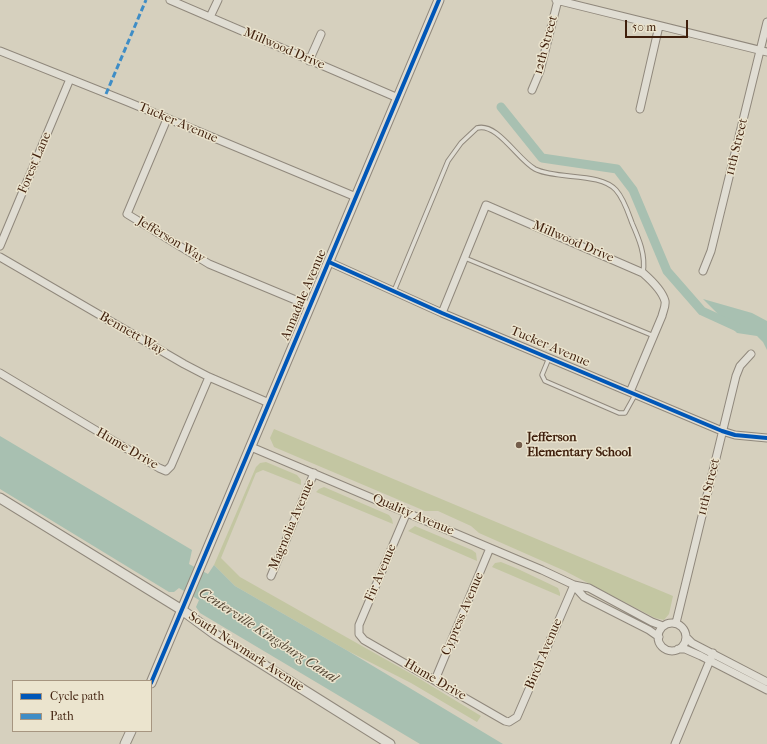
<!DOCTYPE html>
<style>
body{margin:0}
#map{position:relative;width:767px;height:744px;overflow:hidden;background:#d6d0be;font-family:"IM FELL French Canon",serif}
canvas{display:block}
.legend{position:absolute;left:12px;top:680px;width:140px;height:52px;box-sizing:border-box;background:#ebe4ce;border:1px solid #a69580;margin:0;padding:5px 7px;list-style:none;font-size:12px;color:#3f1f0c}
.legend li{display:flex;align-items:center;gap:8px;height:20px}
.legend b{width:20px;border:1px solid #a69580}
.scale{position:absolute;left:625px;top:20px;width:63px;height:18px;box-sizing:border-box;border:2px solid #3f1f0c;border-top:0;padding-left:5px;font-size:12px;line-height:14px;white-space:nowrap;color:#3f1f0c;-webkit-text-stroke:3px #ebe4ce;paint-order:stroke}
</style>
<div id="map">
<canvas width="767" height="744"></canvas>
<ul class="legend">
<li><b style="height:5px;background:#0057b8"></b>Cycle path</li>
<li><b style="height:5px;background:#3f8dc6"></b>Path</li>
</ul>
<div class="scale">50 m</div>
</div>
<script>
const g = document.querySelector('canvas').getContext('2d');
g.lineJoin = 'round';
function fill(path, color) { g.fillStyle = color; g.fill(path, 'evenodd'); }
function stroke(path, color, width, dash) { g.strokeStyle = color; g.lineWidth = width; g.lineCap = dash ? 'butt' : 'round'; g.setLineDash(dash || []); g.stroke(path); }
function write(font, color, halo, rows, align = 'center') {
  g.font = font + ' "IM FELL French Canon",serif'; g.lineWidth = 3; g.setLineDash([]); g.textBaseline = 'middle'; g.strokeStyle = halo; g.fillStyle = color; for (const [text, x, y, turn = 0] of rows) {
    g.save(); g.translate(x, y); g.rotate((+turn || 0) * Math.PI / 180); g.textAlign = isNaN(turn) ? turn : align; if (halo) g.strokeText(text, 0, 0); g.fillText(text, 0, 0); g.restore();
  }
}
const green = new Path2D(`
 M274,429L673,596L669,614L664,620L655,618L565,571L479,533L471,526L438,511H425L274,447L270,438Z
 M266,462L297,475L301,480V485L263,470L256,473L221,558L240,577L415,676L481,716L477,722L411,683L348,651L235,586L214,565L256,467L260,463Z
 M324,487L389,515L392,519L393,524L316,492L319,489Z
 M415,526L472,550L476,553L477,561L408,531Z
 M501,562L518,569L558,588L560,593V596L492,567L495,563Z`);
const water = new Path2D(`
 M703,299L752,313L767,321V350L763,342L757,336L737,333Z
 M0,436L192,550L189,564L208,574L214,565L235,586L348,651L503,744H420L200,613L196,607L199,600L179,588L174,592H169L0,489Z`);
const canal = new Path2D(`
 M501,107L542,158L617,169L633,190L667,271L702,311L737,327`);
const service = new Path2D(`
 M465,258L654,336
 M394,291L448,161L461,143L477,128C497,122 518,160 535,169C557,180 600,172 616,190C624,199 628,212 632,223C639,239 646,255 643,273
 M549,358L542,375L545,381L619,413H625L635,395`);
const minor = new Path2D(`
 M170,0L398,98
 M556,0L767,52
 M210,17L218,0
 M0,51L128,102L356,197
 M309,61L321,34
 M532,90L540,71L558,0
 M640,109L659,26
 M167,119L127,214L209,264L310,306
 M0,246L70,79
 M0,257L184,364L209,377L269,403
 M329,262L442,313L722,431L735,435L767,438
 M703,271L711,251L767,22
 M442,313L486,205L643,273C651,280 662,290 665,301C666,306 663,311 662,316L630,392
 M0,373L159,468L166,471L171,466L209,377
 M251,447L542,570L574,585L589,588L652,622L663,626
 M407,512L359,625V634L364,640L505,721L509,722L517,717L574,585
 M271,576L314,473
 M574,586L584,597L649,630L659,637
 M676,623L736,376L740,366L751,354
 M658 637a14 14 0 1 1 28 0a14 14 0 1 1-28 0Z
 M686,637L692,643L767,682
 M678,649H685L701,656L767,690
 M435,680L490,548
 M675,744L713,653`);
const tertiary = new Path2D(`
 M0,498L182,610L216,635L390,744
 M151,683L439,0
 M125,744L131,731`);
const quiet = new Path2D(`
 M106,94L146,0`);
const cycleway = new Path2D(`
 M329,262L442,313L722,431L735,435L767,438
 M151,683L439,0`);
const markers = [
 [519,445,4,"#745d4a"]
];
const streetNames = [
 ["12th Street",546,45,-75],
 ["Millwood Drive",284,49,23],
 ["Tucker Avenue",178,123,23],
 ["11th Street",737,147,-76],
 ["Forest Lane",35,163,-67],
 ["Jefferson Way",171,240,31],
 ["Millwood Drive",573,242,23],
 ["Annadale Avenue",304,295,-67],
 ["Bennett Way",132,334,30],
 ["Tucker Avenue",550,347,23],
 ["Hume Drive",127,449,30],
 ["11th Street",709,487,-76],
 ["Quality Avenue",413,515,23],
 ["Magnolia Avenue",292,525,-67],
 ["Fir Avenue",381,573,-67],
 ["Cypress Avenue",463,614,-67],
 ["South Newmark Avenue",246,652,33],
 ["Birch Avenue",544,654,-67],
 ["Hume Drive",435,680,30]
];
const poiNames = [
 ["Jefferson",527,438],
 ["Elementary School",527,453]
];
const waterNames = [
 ["Centerville Kingsburg Canal",268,636,33]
];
fill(green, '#c3c6a2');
fill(water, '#a8c0b1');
stroke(canal, '#a8c0b1', 9);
stroke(service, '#90887c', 5.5);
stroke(minor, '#90887c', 9);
stroke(tertiary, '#90887c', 11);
stroke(service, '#e0ddd3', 3.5);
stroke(minor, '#e0ddd3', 7);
stroke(tertiary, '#e0ddd3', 9);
stroke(quiet, '#3f8dc6', 3, [6, 3]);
stroke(cycleway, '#0057b8', 4);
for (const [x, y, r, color] of markers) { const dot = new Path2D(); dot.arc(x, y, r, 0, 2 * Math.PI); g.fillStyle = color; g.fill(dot); stroke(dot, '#ebe4ce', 1.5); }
write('13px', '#3f1f0c', '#ebe4ce', streetNames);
write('bold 13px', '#3f1f0c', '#ebe4ce', poiNames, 'left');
write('italic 14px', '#544634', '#ebe4ce', waterNames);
</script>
